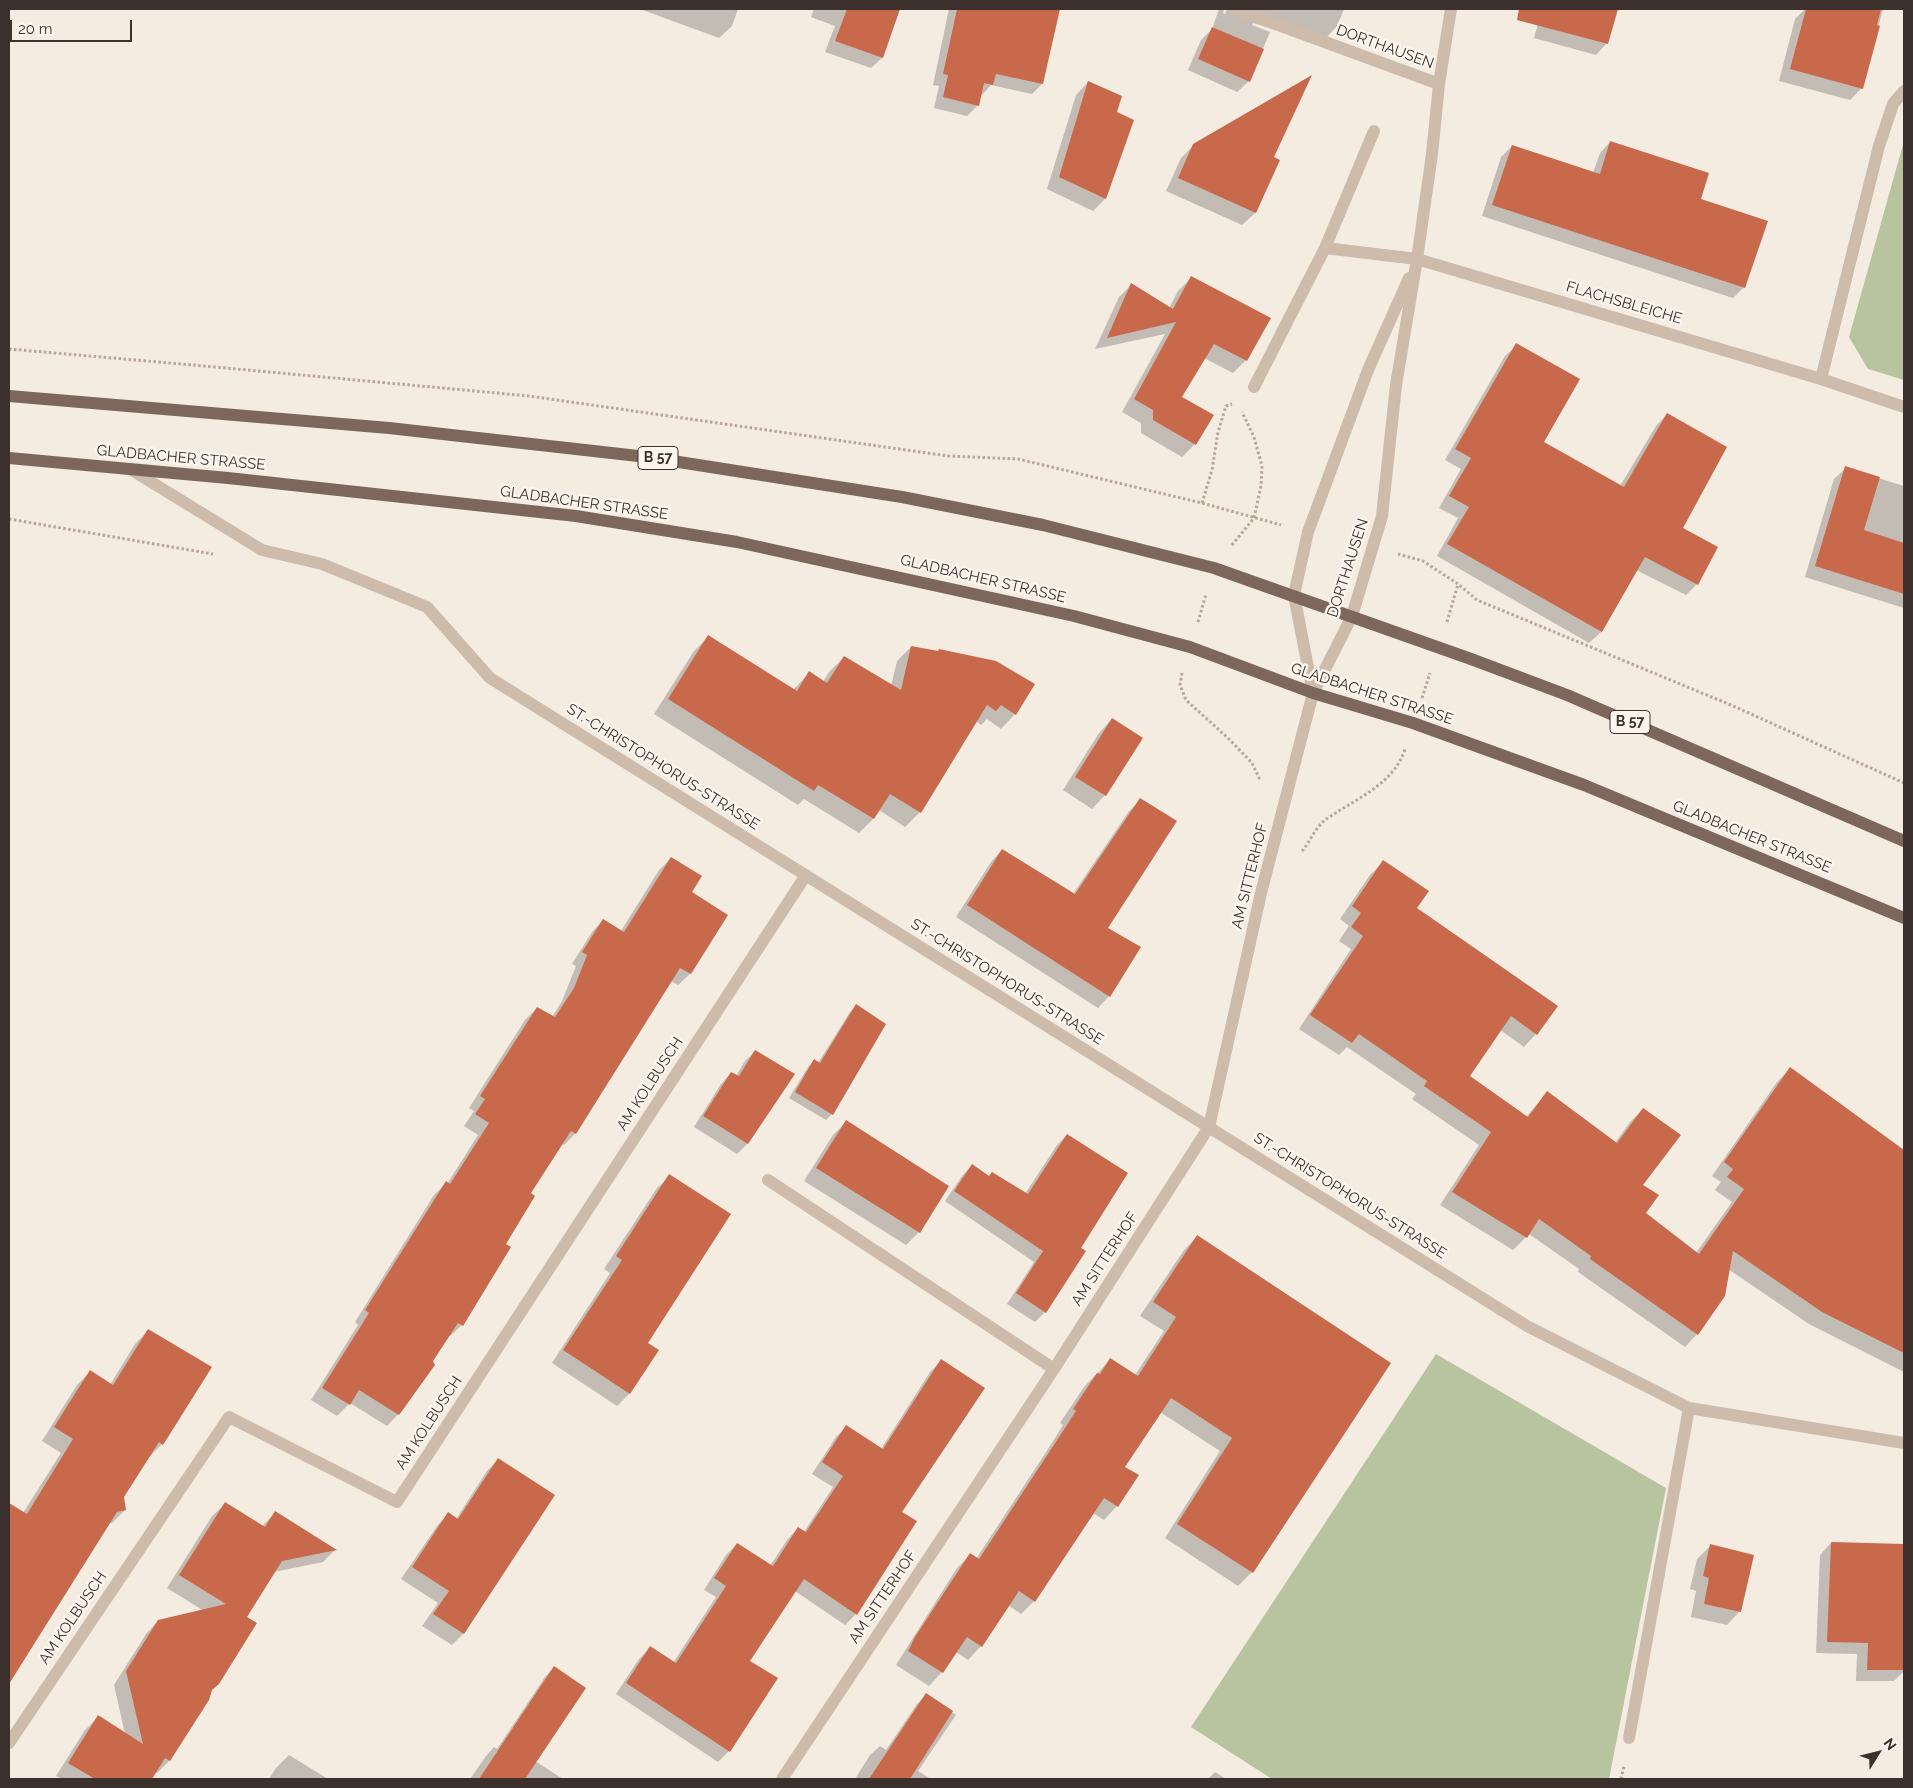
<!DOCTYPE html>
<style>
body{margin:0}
#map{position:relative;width:1913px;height:1788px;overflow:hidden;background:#f4ebe1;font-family:Raleway,sans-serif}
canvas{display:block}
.frame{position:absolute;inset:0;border:10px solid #3b302b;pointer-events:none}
.north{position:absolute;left:1853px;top:1728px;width:50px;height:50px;-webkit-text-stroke:4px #fbf5ee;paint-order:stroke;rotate:54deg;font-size:14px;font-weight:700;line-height:20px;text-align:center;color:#3b302b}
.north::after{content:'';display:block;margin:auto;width:18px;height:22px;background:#3b302b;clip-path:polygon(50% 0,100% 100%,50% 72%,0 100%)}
.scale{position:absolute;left:10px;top:20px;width:122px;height:22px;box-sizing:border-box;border:2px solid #3b302b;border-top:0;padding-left:6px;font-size:15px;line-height:18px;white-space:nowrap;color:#3b302b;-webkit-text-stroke:4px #fbf5ee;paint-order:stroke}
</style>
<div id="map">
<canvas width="1913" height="1788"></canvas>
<div class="frame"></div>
<div class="north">N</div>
<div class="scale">20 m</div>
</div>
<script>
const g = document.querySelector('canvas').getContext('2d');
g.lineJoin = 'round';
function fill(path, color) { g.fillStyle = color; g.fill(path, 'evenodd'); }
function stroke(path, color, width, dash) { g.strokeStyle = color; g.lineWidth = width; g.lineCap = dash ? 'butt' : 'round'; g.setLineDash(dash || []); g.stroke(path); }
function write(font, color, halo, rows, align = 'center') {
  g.font = font + ' Raleway,sans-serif'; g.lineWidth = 5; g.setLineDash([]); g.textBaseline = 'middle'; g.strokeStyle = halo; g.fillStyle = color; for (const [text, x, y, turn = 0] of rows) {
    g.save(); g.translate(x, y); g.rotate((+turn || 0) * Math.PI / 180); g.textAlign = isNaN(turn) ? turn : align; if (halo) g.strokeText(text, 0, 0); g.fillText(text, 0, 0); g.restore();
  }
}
const green = new Path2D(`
 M1904,141V380L1868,369L1849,337Z
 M1436,1354L1666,1488L1609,1779H1272L1191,1727Z`);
const shadow = new Path2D(`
 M640,9H738L732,26L719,38Z
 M814,9H899L882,58L871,68L825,52L835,26L811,17Z
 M949,9H1058L1042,84L1032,94L991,85L982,95H980L978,105L967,116L934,108L939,86L933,85Z
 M1219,9H1224L1223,13L1225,14L1227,9H1344L1337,26L1326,38L1275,18L1266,27L1253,23L1252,25L1270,32L1249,81L1237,92L1188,70L1201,40L1212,29Z
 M1542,9H1617L1607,43L1596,55L1534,38Z
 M1805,9H1883L1862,88L1850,100L1779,81L1795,19Z
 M1088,82L1116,113L1132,120L1105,199L1093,211L1047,189L1076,95Z
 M1610,142L1699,200L1744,287L1733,298L1482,216L1501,157L1512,146L1593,173L1600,153Z
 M1194,145L1273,158L1278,161L1255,213L1242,225L1166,191L1181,158Z
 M1191,278L1269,318L1246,360L1233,373L1204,358L1180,397L1195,444L1182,457L1141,433V423L1122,412L1165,334L1095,349L1119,297L1131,285L1169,308L1178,291Z
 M1517,345L1542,442L1620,486L1656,426L1667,414L1681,529L1697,584L1686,595L1636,570L1601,632L1589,643L1437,556L1458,518L1439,508L1461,469L1445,460L1505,356Z
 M1846,468L1904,486V608L1805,577L1834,479Z
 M708,637L793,690L809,673L823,682L829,672L844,657L891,686L897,661L911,647L937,652L1015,714L1001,729L987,719L981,725L976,721L920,812L905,827L879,810L874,818L859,833L804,799L798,805L654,714L694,651Z
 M1112,719L1105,795L1092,809L1063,790L1099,733Z
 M1141,800L1107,928L1109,996L1098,1008L956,917L991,862L1002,850L1073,894L1129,811Z
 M671,858L690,893L727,915L690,974L678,985L671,981L575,1134L564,1145L562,1144L529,1194L505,1244L462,1325L450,1336L448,1335L432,1361L433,1365L406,1406L387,1426L350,1403L337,1416L311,1400L358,1325L355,1322L434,1195L446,1183L447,1184L478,1135L464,1126L474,1111L469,1108L525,1020L537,1008L552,1017L562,1001L576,966L572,964L592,932L603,920L621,931L659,870Z
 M1383,862L1415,909L1536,1034L1524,1047L1500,1030L1468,1076L1526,1117L1547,1093L1615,1143L1630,1122L1643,1109L1642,1186L1644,1213L1696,1253L1732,1202L1715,1190L1721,1182L1712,1176L1777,1082L1790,1069L1871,1138L1904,1161V1372L1809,1324L1728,1269L1697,1334L1685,1347L1578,1272L1579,1269L1529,1234L1513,1250L1440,1205L1479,1145L1412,1099L1416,1094L1347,1047L1339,1055L1299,1029L1351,949L1339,941L1349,926L1340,919L1370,875Z
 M856,1006L832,1114L826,1120L789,1098L808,1067L814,1061L818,1063L850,1012Z
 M755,1051L747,1144L737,1154L694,1127L721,1084L731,1073L736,1076L745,1061Z
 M846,1122L919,1232L906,1245L804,1181L833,1135Z
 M1067,1135L1080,1249L1045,1312L1035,1322L1007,1304L1034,1262L945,1201L962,1176L972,1166L988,1177L1025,1194L1057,1145Z
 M670,1176L646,1343L657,1351L629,1394L617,1406L552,1363L610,1273L604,1269L657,1188Z
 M1197,1237L1390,1363L1252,1572L1238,1586L1165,1538L1220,1451L1160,1412L1124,1467L1117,1506L1104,1520L1093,1513L1034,1601L1021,1614L1008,1605L981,1646L968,1660L956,1652L942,1672L929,1686L896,1665L957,1568L970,1555L976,1559L1052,1443L1063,1425L1060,1423L1084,1387L1111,1359L1135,1375L1164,1331L1140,1316L1184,1250Z
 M148,1331L162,1444L149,1457L122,1497L125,1510L112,1523H108L9,1682V1515L15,1508L23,1513L61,1453L42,1441L77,1385L90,1372L110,1385L135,1344Z
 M941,1361L901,1513L856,1614L845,1625L795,1591L748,1661L729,1751L718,1762L616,1694L639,1659L650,1648L673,1663L716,1597L704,1590L726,1555L737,1544L770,1566L787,1540L798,1528L804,1532L833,1487L812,1474L836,1437L847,1426L881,1449L930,1372Z
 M498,1460L553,1496L463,1634L452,1645L422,1626L438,1603L401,1579L437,1526L448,1514L456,1519L487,1471Z
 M225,1504L262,1526L275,1513L335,1550L323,1562L274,1572L245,1618L210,1691L208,1699L169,1761L157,1773L155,1772L151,1779H62L56,1776L85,1730L98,1717L125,1734L114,1685L146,1634L158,1621L204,1611L167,1588L212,1516Z
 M1831,1543L1904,1545V1671L1894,1681H1856L1857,1654L1816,1653L1820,1555Z
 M1710,1546L1740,1611L1727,1625L1691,1617L1696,1591L1690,1589L1697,1559Z
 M554,1668L535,1761L563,1779H470L486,1756L494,1747L497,1749L545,1677Z
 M926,1695L956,1715L918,1771L931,1779H855L870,1755L880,1746L886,1750L917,1704Z
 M289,1755L328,1779H269L276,1768Z
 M1215,1772L1226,1779H1208Z`);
const building = new Path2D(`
 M847,9H900L883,58L835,41Z
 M957,9H1060L1043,84L996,74L993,85L984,83L979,106L943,97L948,75L943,74Z
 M1519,9H1618L1608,44L1517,20Z
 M1806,9H1881L1877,25L1880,26L1863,89L1790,69Z
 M1212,27L1264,49L1250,82L1198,59Z
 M1312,75L1274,157L1280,160L1256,213L1178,178L1193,144Z
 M1088,81L1122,96L1117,112L1134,120L1106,199L1059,177Z
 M1610,141L1709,173L1701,199L1768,221L1745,288L1492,205L1512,145L1600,174Z
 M1191,276L1271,318L1247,361L1214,344L1182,397L1214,415L1196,445L1153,420V410L1134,399L1176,322L1107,338L1131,283L1173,309Z
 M1516,343L1580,379L1544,442L1624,487L1667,413L1727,447L1683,528L1718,547L1698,585L1645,557L1602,632L1447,544L1469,507L1449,496L1471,458L1455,449Z
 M1845,466L1880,477L1864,530L1904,543V594L1815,566Z
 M708,635L797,691L809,671L827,683L844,656L901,690L911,646L938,651L939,649L996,661L1035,684L1016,715L1001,705L996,711L987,705L921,813L890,794L874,819L818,785L814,791L668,699Z
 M1112,718L1143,738L1106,796L1075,777Z
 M1140,798L1177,821L1108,928L1141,947L1110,997L967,905L1002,849L1075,894Z
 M671,857L702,876L692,892L728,915L691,974L680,968L576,1134L571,1131L531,1193L535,1196L506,1244L511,1247L463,1326L458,1323L433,1361L435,1365L399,1415L359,1390L350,1405L322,1388L369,1313L365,1310L446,1181L450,1184L489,1123L475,1114L485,1099L480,1096L537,1007L555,1017L574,988L587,955L582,952L603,919L624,932Z
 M1383,860L1429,891L1417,908L1558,1006L1537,1035L1511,1016L1470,1076L1528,1117L1547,1091L1617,1143L1643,1108L1681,1135L1643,1185L1659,1195L1646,1213L1699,1254L1744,1189L1727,1177L1733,1169L1724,1162L1790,1067L1904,1150V1353L1822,1312L1733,1251L1725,1296L1698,1335L1590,1259L1591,1256L1539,1219L1527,1238L1452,1192L1491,1132L1424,1086L1427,1081L1359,1034L1352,1043L1310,1015L1363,936L1351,927L1361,913L1352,906Z
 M856,1004L886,1024L833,1115L795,1092L814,1059L820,1063Z
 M755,1050L795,1074L748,1144L703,1116L731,1072L739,1076Z
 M846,1120L949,1186L920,1233L816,1168Z
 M1067,1134L1128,1173L1081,1248L1086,1251L1046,1313L1016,1293L1043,1251L954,1191L972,1164L989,1176L992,1172L1028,1194Z
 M669,1174L731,1214L648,1343L659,1350L630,1394L563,1350L622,1260L616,1256Z
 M1197,1235L1391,1363L1253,1573L1177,1524L1232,1438L1171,1398L1125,1467L1139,1475L1118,1507L1104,1498L1035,1602L1019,1591L982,1647L967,1637L943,1673L908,1651L915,1637L970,1553L979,1559L1065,1428L1076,1411L1073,1409L1097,1373L1100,1374L1110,1358L1138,1376L1176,1317L1153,1302Z
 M148,1329L212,1367L163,1445L159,1442L124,1497L126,1510L117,1512L9,1684V1503L27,1514L73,1439L54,1427L90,1370L113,1385Z
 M941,1359L985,1388L902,1512L917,1521L857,1615L804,1579L750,1661L778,1678L730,1752L626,1683L650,1646L676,1663L726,1586L714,1578L737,1543L773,1566L798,1527L806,1532L843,1476L822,1462L846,1425L883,1449Z
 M498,1458L555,1495L464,1634L433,1614L449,1591L412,1567L448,1512L458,1519Z
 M225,1502L265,1527L275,1511L337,1550L282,1561L247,1617L257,1623L219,1684L212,1690L209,1700L170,1761L165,1758L152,1779H95L68,1763L98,1715L143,1744L126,1671L158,1620L226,1604L179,1575Z
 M1831,1542L1904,1544V1670H1867L1868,1643L1827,1642Z
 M1710,1544L1754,1555L1741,1612L1704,1604L1709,1578L1703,1576Z
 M554,1666L586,1688L525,1779H479Z
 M926,1693L953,1711L910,1779H869Z`);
const path = new Path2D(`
 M9,349L204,366L529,396L948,456L1018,459L1202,503L1281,525
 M1202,503L1212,470L1218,432L1226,406L1232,404
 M9,519L213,554
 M1232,545L1254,518L1261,486L1262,466L1254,437L1242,412
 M1398,554L1423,561L1458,584L1477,600L1731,705L1904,783
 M1198,622L1206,594
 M1447,622L1458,584
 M1182,673L1180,685L1186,700L1229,739L1252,763L1260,780
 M1422,698L1430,673
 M1302,851C1310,842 1315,828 1325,820C1353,800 1394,785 1405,749
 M1621,1779L1624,1766`);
const minor = new Path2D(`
 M1235,9L1439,84
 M1325,248L1417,259L1821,379L1904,407
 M1821,379L1879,146L1893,104L1904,91
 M1254,387L1325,248L1374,131
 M130,469L262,550L322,564L427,607L490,678L1527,1326L1689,1408L1904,1443
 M1313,693L1294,595L1308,532L1368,370L1409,278
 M768,1180L1054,1369
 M1629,1738L1689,1408
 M9,1743L229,1417L397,1502L806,875
 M782,1779L1054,1369L1209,1127L1261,893L1313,693L1352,616L1382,516L1396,385L1417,259L1432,154L1439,84L1451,9`);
const major = new Path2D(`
 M9,396L389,428L647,457L902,497L1043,525L1214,568L1471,659L1567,695L1904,841
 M9,458L228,478L576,516L737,542L1074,616L1190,647L1313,693L1413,723L1584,785L1904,918`);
const shields = [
 [658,458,40],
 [1630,722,40]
];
const shieldNames = [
 ["B 57",658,458],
 ["B 57",1630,722]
];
const streetNames = [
 ["DORTHAUSEN",1385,47,20],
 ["FLACHSBLEICHE",1624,303,16],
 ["GLADBACHER STRASSE",181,458,5],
 ["GLADBACHER STRASSE",584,503,8],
 ["DORTHAUSEN",1348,568,-72],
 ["GLADBACHER STRASSE",983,579,13],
 ["GLADBACHER STRASSE",1372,694,18],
 ["ST.-CHRISTOPHORUS-STRASSE",663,767,32],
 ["GLADBACHER STRASSE",1752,837,22],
 ["AM SITTERHOF",1250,876,-76],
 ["ST.-CHRISTOPHORUS-STRASSE",1007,982,32],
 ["AM KOLBUSCH",650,1084,-57],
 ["ST.-CHRISTOPHORUS-STRASSE",1350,1196,32],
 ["AM SITTERHOF",1105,1259,-57],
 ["AM KOLBUSCH",429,1423,-57],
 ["AM SITTERHOF",883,1597,-56],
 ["AM KOLBUSCH",73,1618,-56]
];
fill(green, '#b8c4a0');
fill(shadow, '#0003');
fill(building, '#c8694b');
stroke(path, '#b9a596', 3, [2.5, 2.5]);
stroke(minor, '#cdbbac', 12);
stroke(major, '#7d675c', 12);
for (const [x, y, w] of shields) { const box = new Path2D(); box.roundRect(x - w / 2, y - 11.5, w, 23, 4); g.fillStyle = '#fbf5ee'; g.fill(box); stroke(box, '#3b302b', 1); }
write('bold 14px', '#3b302b', null, shieldNames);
write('15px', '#3b302b', '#fbf5ee', streetNames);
</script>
